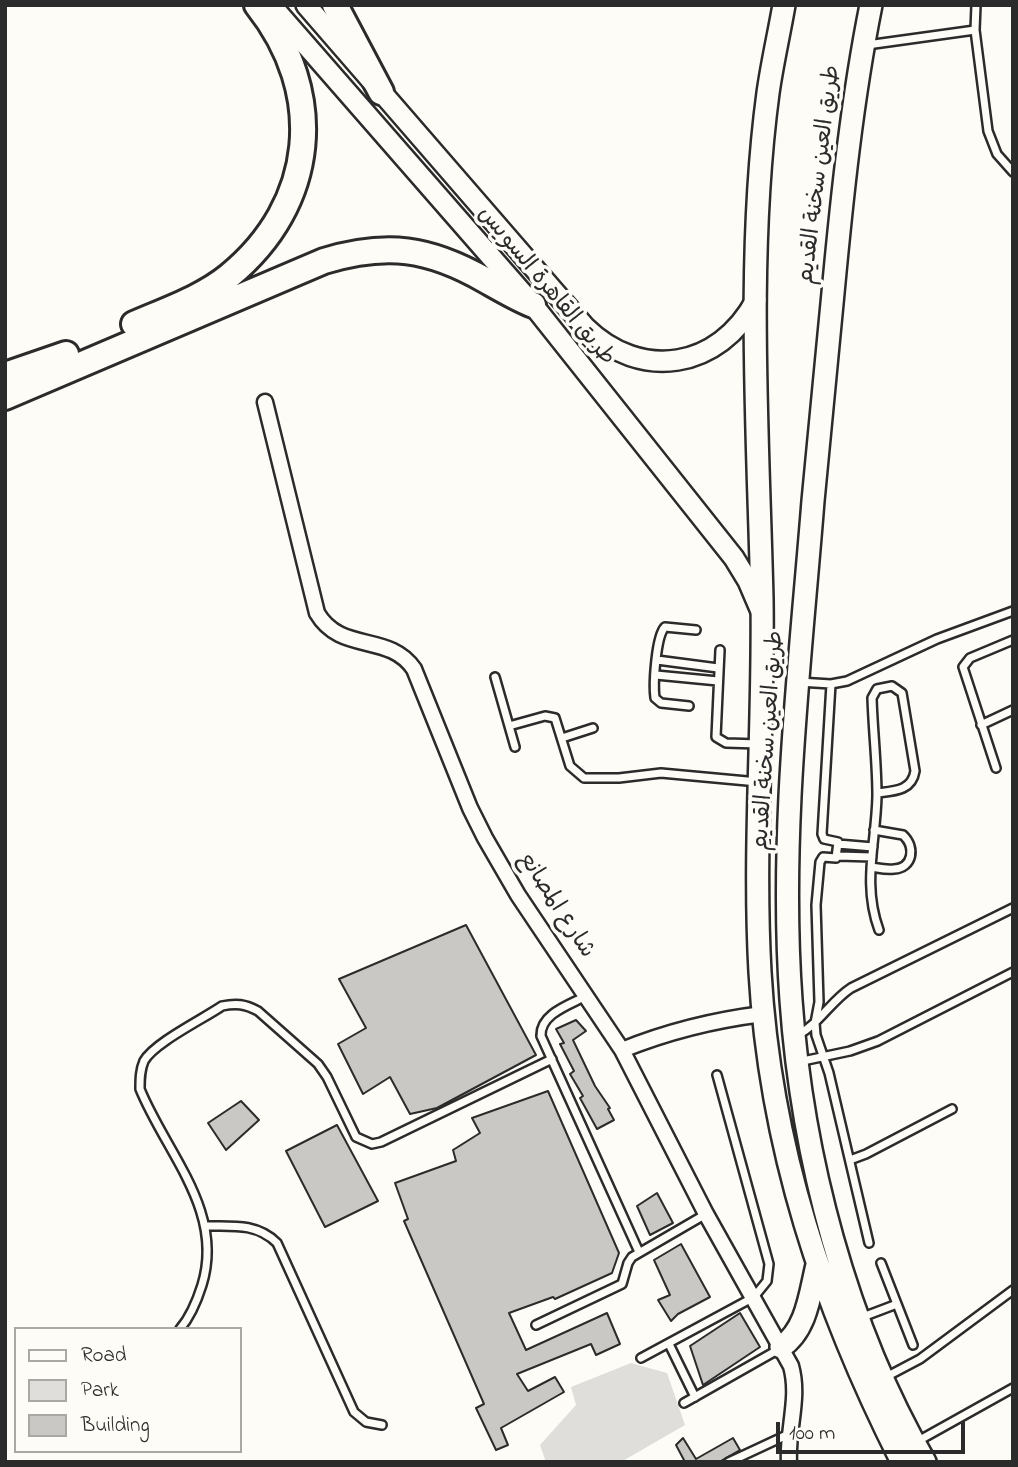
<!DOCTYPE html>
<meta charset="utf-8">
<style>
body{margin:0}
#map{position:relative;width:1018px;height:1467px;overflow:hidden;background:#fdfcf7;font-family:"Indie Flower",sans-serif}
canvas{display:block}
.frame{position:absolute;inset:0;border:7px solid #2b2b2b;pointer-events:none}
.legend{position:absolute;left:14px;top:1327px;width:228px;height:126px;box-sizing:border-box;background:#fdfcf7;border:2px solid #a9a8a5;margin:0;padding:9px 12px;list-style:none;font-size:21px;color:#2b2b2b}
.legend li{display:flex;align-items:center;gap:14px;height:35px}
.legend b{width:35px;border:2px solid #a9a8a5}
.scale{position:absolute;left:776px;top:1422px;width:189px;height:32px;box-sizing:border-box;border:4px solid #2b2b2b;border-top:0;padding-left:9px;font-size:21px;line-height:24px;white-space:nowrap;color:#2b2b2b;-webkit-text-stroke:5px #fdfcf7;paint-order:stroke}
</style>
<div id="map">
<canvas width="1018" height="1467"></canvas>
<div class="frame"></div>
<ul class="legend">
<li><b style="height:9px;background:#fdfcf7"></b>Road</li>
<li><b style="height:19px;background:#dfdeda"></b>Park</li>
<li><b style="height:19px;background:#c9c8c4"></b>Building</li>
</ul>
<div class="scale">100 m</div>
</div>
<script>
const g = document.querySelector('canvas').getContext('2d');
g.lineJoin = 'round';
function fill(path, color) { g.fillStyle = color; g.fill(path, 'evenodd'); }
function stroke(path, color, width, dash) { g.strokeStyle = color; g.lineWidth = width; g.lineCap = dash ? 'butt' : 'round'; g.setLineDash(dash || []); g.stroke(path); }
function write(font, color, halo, rows, align = 'center') {
  g.font = font + ' "Indie Flower","Playpen Sans Arabic",sans-serif'; g.lineWidth = 7; g.setLineDash([]); g.textBaseline = 'middle'; g.strokeStyle = halo; g.fillStyle = color; for (const [text, x, y, turn = 0] of rows) {
    g.save(); g.translate(x, y); g.rotate((+turn || 0) * Math.PI / 180); g.textAlign = isNaN(turn) ? turn : align; if (halo) g.strokeText(text, 0, 0); g.fillText(text, 0, 0); g.restore();
  }
}
const green = new Path2D(`
 M631,1363L667,1373L685,1425L621,1462H546L540,1445L576,1405L571,1387Z`);
const building = new Path2D(`
 M466,925L536,1055L437,1108L410,1114L390,1077L363,1094L338,1044L366,1028L339,979Z
 M576,1020L586,1031L573,1040L595,1086L610,1108L608,1109L614,1120L597,1129L580,1098L583,1096L570,1074L574,1071L560,1044L564,1043L556,1029Z
 M548,1091L619,1253L612,1273L555,1299L553,1297L509,1313L526,1350L607,1313L620,1344L596,1355L591,1344L517,1374L528,1391L555,1377L564,1392L501,1428L508,1445L496,1450L476,1408L484,1404L404,1221L408,1219L395,1183L456,1161L453,1150L480,1133L472,1118Z
 M241,1101L259,1120L226,1150L208,1123Z
 M337,1125L378,1201L325,1227L286,1151Z
 M657,1193L673,1223L650,1235L637,1206Z
 M681,1244L710,1297L678,1314L671,1321L658,1300L670,1295L654,1260Z
 M740,1313L760,1347L703,1385L690,1346Z
 M683,1438L696,1459L733,1438L740,1450L719,1462H685L676,1445Z`);
const lane = new Path2D(`
 M976,5L975,30L988,131L997,154L1013,172
 M867,45L975,30
 M720,650L716,737L726,743L759,744
 M657,660L718,668
 M656,675L718,681
 M495,677L515,747
 M799,682L831,684L847,681L937,639L1013,611
 M831,684L822,834L824,839L838,842L836,858L823,857L820,862L816,905L819,1002L815,1023L816,1035L829,1073L869,1243
 M689,706L661,703L655,698C653,684 656,636 665,627L696,630
 M981,725L1013,710
 M509,726L545,716L555,718L570,766L584,778H619L661,773L758,782
 M562,738L593,728
 M996,768L963,667L970,658L1013,640
 M877,793C894,791 912,791 915,771L902,693L892,686L877,689L872,698C873,731 877,763 877,796C876,843 862,884 879,930
 M838,844L873,847
 M838,856L872,857
 M871,867C878,868 886,870 894,869C913,868 916,847 903,835L874,830
 M586,996C569,1005 540,1014 541,1036L639,1252
 M798,1035C819,1024 831,1001 851,988L1013,908
 M798,1062L850,1051L878,1041L1013,972
 M850,1160L866,1154L952,1109
 M206,1226C232,1226 257,1223 277,1243L354,1412L366,1422L382,1425
 M881,1263L913,1345
 M860,1318L897,1304
 M536,1325L622,1284L628,1263L632,1257L706,1214
 M180,1329C191,1316 197,1301 202,1285C225,1211 166,1153 140,1089C140,1079 140,1070 144,1061C154,1043 203,1019 222,1006C236,1003 245,1004 258,1011L318,1064L327,1077L356,1137L372,1144L381,1142L552,1059
 M669,1344L695,1397
 M641,1358L754,1297L767,1281L769,1264L717,1075
 M884,1378L920,1359L1013,1290
 M684,1403L781,1348
 M918,1441L1013,1388
 M729,1462L789,1434`);
const street = new Path2D(`
 M265,402L317,613C341,654 389,632 414,669L470,808L485,838L518,895L622,1050L706,1214L791,1366C800,1398 787,1429 789,1462
 M622,1050C669,1031 714,1020 763,1014`);
const secondary = new Path2D(`
 M271,5L533,305L734,558L748,581L760,609
 M306,5L585,327C641,382 719,369 756,300`);
const primary = new Path2D(`
 M784,5C779,34 772,64 768,93C746,257 758,434 762,599C764,723 753,848 760,972C770,1147 823,1306 902,1462
 M871,5C852,100 842,197 833,293C826,363 819,432 813,501C800,665 779,835 791,1000C802,1156 846,1326 925,1462
 M781,1347C807,1330 810,1293 817,1265`);
const highway = new Path2D(`
 M335,5L381,92
 M134,324C166,310 202,298 229,276C317,204 327,93 257,5
 M5,375L66,354
 M5,397L324,261C387,242 429,248 485,280C501,289 516,298 533,305`);
const streetNames = [
 ["طريق العين سخنة القديم",821,175,-83],
 ["طريق القاهرة السويس",545,287,50],
 ["طريق العين سخنة القديم",770,741,-86],
 ["شارع المصانع",555,906,57]
];
fill(green, '#dfdeda');
fill(building, '#c9c8c4');
stroke(building, '#2b2b2b', 2);
stroke(lane, '#2b2b2b', 12);
stroke(street, '#2b2b2b', 19);
stroke(secondary, '#2b2b2b', 24);
stroke(primary, '#2b2b2b', 26);
stroke(highway, '#2b2b2b', 30);
stroke(lane, '#fdfcf7', 7);
stroke(street, '#fdfcf7', 14);
stroke(secondary, '#fdfcf7', 19);
stroke(primary, '#fdfcf7', 21);
stroke(highway, '#fdfcf7', 24);
write('23px', '#2b2b2b', '#fdfcf7', streetNames);
</script>
